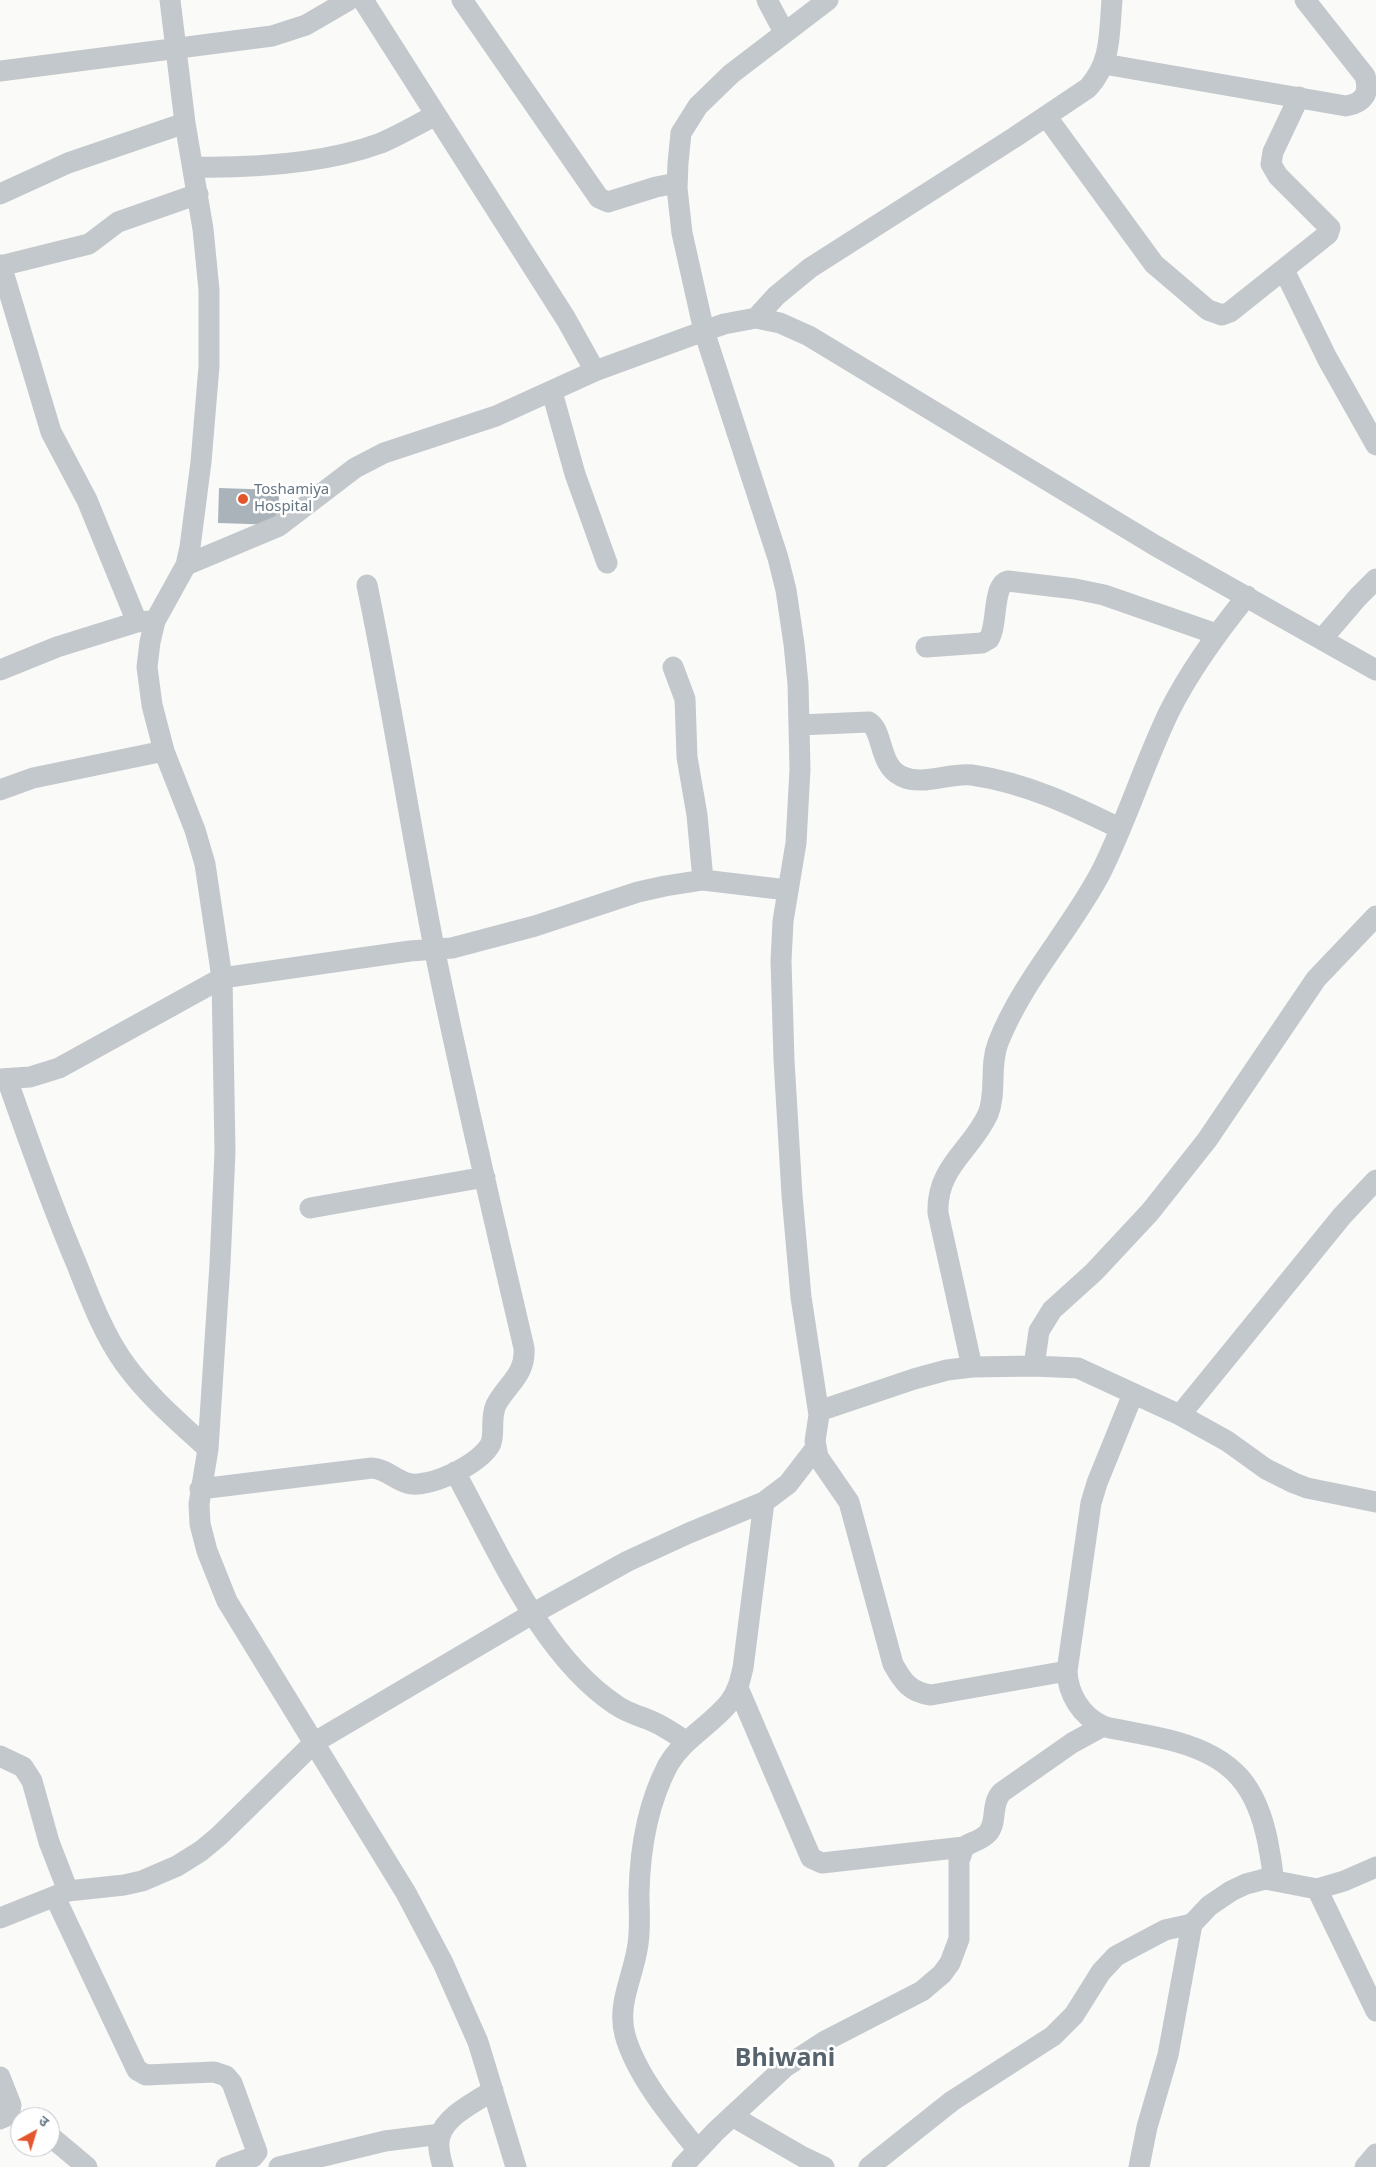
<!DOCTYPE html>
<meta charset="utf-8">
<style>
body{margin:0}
#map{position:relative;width:1376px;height:2167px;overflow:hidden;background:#fafaf8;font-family:"Noto Sans","Noto Sans Devanagari",sans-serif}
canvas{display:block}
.north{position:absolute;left:10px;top:2107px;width:50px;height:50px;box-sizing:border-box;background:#fff;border:1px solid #c1c8cd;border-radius:50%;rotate:39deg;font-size:14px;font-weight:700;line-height:20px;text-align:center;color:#657683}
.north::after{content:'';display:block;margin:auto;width:18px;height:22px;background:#e4572e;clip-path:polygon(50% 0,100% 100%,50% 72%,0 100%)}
</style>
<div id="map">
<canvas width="1376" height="2167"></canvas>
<div class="north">उ</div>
</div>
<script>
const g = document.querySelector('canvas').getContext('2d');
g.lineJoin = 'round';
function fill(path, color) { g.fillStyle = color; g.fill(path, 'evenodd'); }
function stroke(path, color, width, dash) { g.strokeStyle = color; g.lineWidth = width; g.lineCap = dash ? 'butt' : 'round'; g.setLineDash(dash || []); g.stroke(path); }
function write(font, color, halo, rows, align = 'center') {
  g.font = font + ' "Noto Sans",sans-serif'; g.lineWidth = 5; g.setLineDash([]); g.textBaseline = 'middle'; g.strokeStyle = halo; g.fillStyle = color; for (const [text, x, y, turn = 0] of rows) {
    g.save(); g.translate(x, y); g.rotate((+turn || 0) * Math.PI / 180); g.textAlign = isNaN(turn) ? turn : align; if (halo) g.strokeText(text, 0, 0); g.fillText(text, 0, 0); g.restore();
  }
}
const building = new Path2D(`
 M219,488L279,490V525L218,523Z`);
const minor = new Path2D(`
 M170,0L185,123L203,229L209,290V366L201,462L190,547L186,565L155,621L150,642L147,667L152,705L164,751L195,830L205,864L222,978L225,1152L220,1264L208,1449L199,1504L200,1524L207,1551L227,1601L406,1893L443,1963L478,2042L516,2167
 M363,0L566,319L595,371
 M462,0L599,198L608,202L656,187L677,183
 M767,0L784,32
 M828,0L731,74L698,106L681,133L678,163L677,188L682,233L704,331L778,558L786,590L794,644L798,684L800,769L796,843L783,921L781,961L784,1060L792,1195L801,1297L819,1415L815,1441L818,1457L849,1502L893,1664C903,1682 910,1692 931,1695L1067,1671
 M1104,64L1346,106C1364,103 1370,93 1365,76L1305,0
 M0,71L272,36L306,25L349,0
 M1046,116L1154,264L1208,310L1222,315L1230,312L1328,234L1330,228L1278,176L1271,164L1273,152L1299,97
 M193,167C254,168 324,164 381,143C400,135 418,124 436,115
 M0,194L68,163L185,123
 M1,265L51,432L87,500L137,622
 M0,266L89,244L118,222L198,194
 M1284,270L1327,358L1376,445
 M756,318L776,296L810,268L1015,137L1088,88C1112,62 1109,33 1112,0
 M552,392L575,474L607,563
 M186,565L279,526L355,468L384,453L496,416L595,371L704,331L724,324L756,318L780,323L809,336L1156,546L1376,670
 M1322,639L1358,597L1376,579
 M926,647L982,643L989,639C998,625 992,585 1008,581L1075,589L1104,595L1216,634
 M673,667L685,699L687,757L697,815L703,880
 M0,670L57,647L137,622L151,621
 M799,725L869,722C883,730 879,766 901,776C923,787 949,772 972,775C1026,783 1072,805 1119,828
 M0,790L33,778L164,751
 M0,1079L30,1077L59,1068L222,978L410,951L452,948L535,926L638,892L665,886L703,880L787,890
 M7,1079C29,1142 51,1204 77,1265C90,1298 104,1335 125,1364C148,1396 179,1422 208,1449
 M310,1208L485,1177
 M1034,1366L1039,1331L1052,1310L1094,1272L1150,1212L1207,1140L1316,979L1376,916
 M972,1367L938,1213C936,1167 972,1150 988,1114C997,1092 989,1066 998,1043C1022,981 1070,931 1101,872C1127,820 1144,764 1169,712C1190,670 1217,633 1247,596
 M1133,1394L1097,1483L1091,1503L1067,1671C1068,1694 1081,1716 1103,1726C1108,1728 1115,1729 1121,1730C1140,1734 1159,1737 1177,1742C1234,1758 1257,1787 1268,1843C1270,1855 1273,1868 1273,1880
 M819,1411L914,1379L947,1370L972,1367L1034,1366L1078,1368L1180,1415L1227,1441L1266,1469L1294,1483L1307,1488L1376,1502
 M1180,1415L1342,1216L1376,1180
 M455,1472C498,1550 541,1655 616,1705C626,1712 636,1715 647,1719C661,1724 675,1734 687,1742
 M200,1489L372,1468C386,1469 394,1479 407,1483C427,1490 483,1463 491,1443C495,1431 490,1418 496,1405C507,1384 526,1375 524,1348C493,1215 461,1081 434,947C410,826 392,705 367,585
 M738,1688L811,1858L822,1863L964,1847
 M0,1756L23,1767L32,1781L49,1842L68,1891
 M1317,1889L1376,2011
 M55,1897L137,2070L146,2075L214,2072L226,2076L232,2083L257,2152L253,2157L226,2167
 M0,1918L68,1891L124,1885L142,1881L177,1866L201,1851L219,1836L315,1742L532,1614L628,1561L689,1533L764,1502L788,1484L815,1449
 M0,2077L11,2105L9,2115L0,2119
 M732,2116L803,2157L824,2167
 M50,2136L87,2167
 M697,2149C671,2117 636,2075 625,2035C617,2005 632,1979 637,1950C641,1932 639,1912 639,1893C640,1848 647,1805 668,1765C683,1739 710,1726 729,1703C737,1693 740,1681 743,1668L764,1502
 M279,2167L385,2141L441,2134
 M443,2167C440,2157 437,2146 440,2136C446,2115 476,2102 493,2090
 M682,2167L716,2131L785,2067L825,2041L922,1991L942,1974L950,1963L959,1939V1861L964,1847C971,1842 982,1840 988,1833C998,1821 990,1804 1002,1792L1072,1743L1103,1726
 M869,2167L952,2101L1053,2036L1074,2015L1101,1972L1116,1956L1165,1930L1192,1924
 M1139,2167L1147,2127L1168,2055L1192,1924L1209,1906L1231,1891L1246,1884L1265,1879L1317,1889L1344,1881L1376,1867
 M1365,2167L1376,2154`);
const markers = [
 [243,499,6,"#e4572e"]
];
const poiNames = [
 ["Toshamiya",254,490],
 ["Hospital",254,507]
];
const townNames = [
 ["Bhiwani",785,2059]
];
fill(building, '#aab3b9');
stroke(minor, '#c3c8cc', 21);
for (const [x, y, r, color] of markers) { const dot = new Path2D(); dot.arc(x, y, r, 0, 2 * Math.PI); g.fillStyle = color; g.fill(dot); stroke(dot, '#fff', 2); }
write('15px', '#657683', '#fff', poiNames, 'left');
write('bold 25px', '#57646e', '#fff', townNames);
</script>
